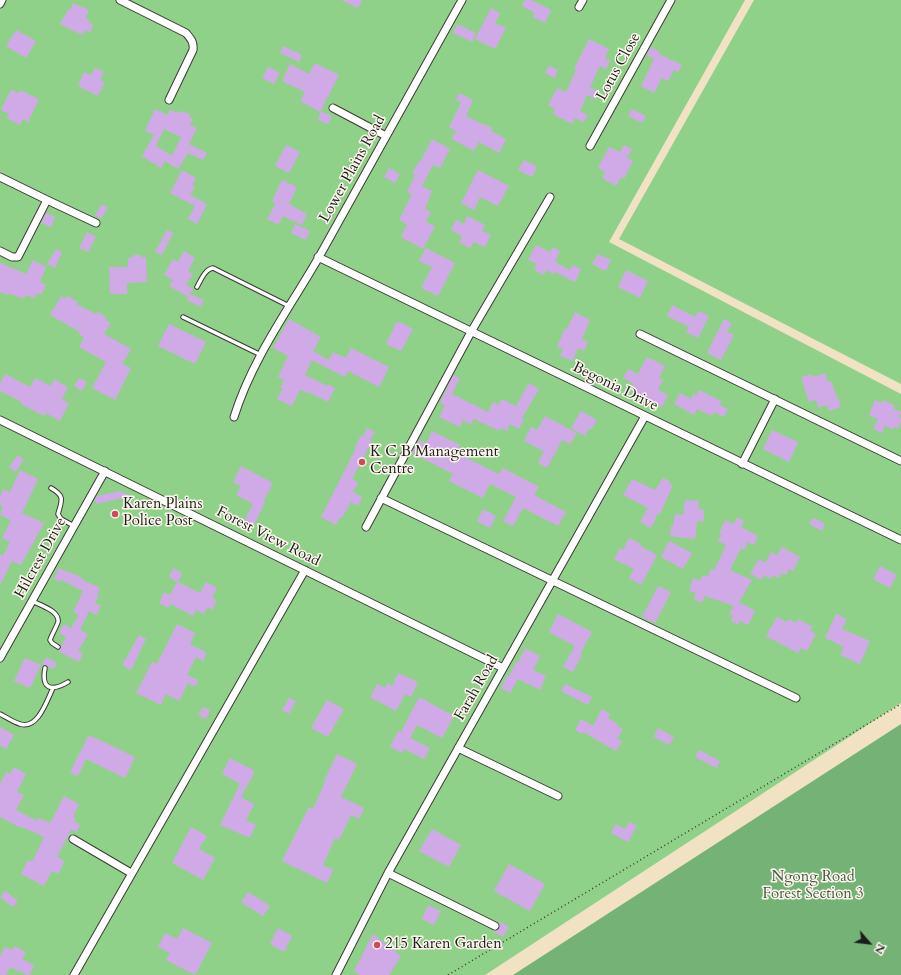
<!DOCTYPE html>
<style>
body{margin:0}
#map{position:relative;width:901px;height:975px;overflow:hidden;background:#f1e2c4;font-family:Cardo,serif}
canvas{display:block}
.north{position:absolute;left:849px;top:923px;width:40px;height:40px;-webkit-text-stroke:3px #fbf7ec;paint-order:stroke;rotate:118deg;font-size:11px;font-weight:700;line-height:16px;text-align:center;color:#1c1c1c}
.north::after{content:'';display:block;margin:auto;width:14px;height:18px;background:#1c1c1c;clip-path:polygon(50% 0,100% 100%,50% 72%,0 100%)}
</style>
<div id="map">
<canvas width="901" height="975"></canvas>
<div class="north">N</div>
</div>
<script>
const g = document.querySelector('canvas').getContext('2d');
g.lineJoin = 'round';
function fill(path, color) { g.fillStyle = color; g.fill(path, 'evenodd'); }
function stroke(path, color, width, dash) { g.strokeStyle = color; g.lineWidth = width; g.lineCap = dash ? 'butt' : 'round'; g.setLineDash(dash || []); g.stroke(path); }
function write(font, color, halo, rows, align = 'center') {
  g.font = font + ' Cardo,serif'; g.lineWidth = 3; g.setLineDash([]); g.textBaseline = 'middle'; g.strokeStyle = halo; g.fillStyle = color; for (const [text, x, y, turn = 0] of rows) {
    g.save(); g.translate(x, y); g.rotate((+turn || 0) * Math.PI / 180); g.textAlign = isNaN(turn) ? turn : align; if (halo) g.strokeText(text, 0, 0); g.fillText(text, 0, 0); g.restore();
  }
}
const green = new Path2D(`
 M0,0H745L609,242L901,394V703L485,975H0Z
 M754,0H901V384L619,239Z`);
const forest = new Path2D(`
 M901,724V975H513Z`);
const building = new Path2D(`
 M341,0H362L358,8Z
 M525,0H531L551,10L545,23L533,17L535,13L522,6Z
 M73,3L89,10L85,18L90,20L88,22L93,25L90,33L85,30L82,35L60,24L68,10H70Z
 M491,8L500,13L495,23L506,28L495,49L475,39Z
 M457,24L476,33L472,42L453,33Z
 M16,30L36,41L26,58L6,46Z
 M589,39L609,49L605,58L610,61L606,69L600,66L590,87L599,92L596,99L587,95L580,111L588,115L584,122L575,118L572,124L553,114L555,109L548,105L557,88L566,92L576,70L574,69Z
 M283,46L302,55L299,62L280,53Z
 M651,47L660,52L659,54L682,65L678,72L674,70L668,81L662,78L654,93L641,86L654,59L646,55Z
 M315,63L339,75L320,112L300,101L305,92L282,81L290,64L309,74Z
 M549,66L558,70L555,78L545,73Z
 M268,67L280,73L274,84L262,78Z
 M95,68L104,72L100,80L105,82L98,96L78,86L84,72L91,75Z
 M11,90L19,93L20,90L39,99L28,122L23,119L20,125L7,118L9,114L1,110Z
 M459,93L473,100L466,116L484,125L485,124L492,128L491,131L506,139L499,153L479,142L474,151L452,139L456,131L449,127L461,103L456,100Z
 M155,109L167,115L171,110L176,112L177,111L182,113L184,111L190,115L189,117L193,119L190,125L197,128L189,144L207,153L203,160L188,153L178,169L165,161L161,168L142,156L154,135L145,131ZM164,129L181,137L172,156L156,146Z
 M632,109L646,116L642,123L628,116Z
 M321,111L332,116L328,124L318,120Z
 M432,139L450,149L440,168L433,165L422,186L432,191L425,209L431,212L426,222L435,226L423,249L401,237L407,224L399,220L412,194L407,192L415,175L412,174L419,161L420,162Z
 M286,145L300,152L289,173L275,166Z
 M624,145L632,149L627,158L633,161L624,179L621,177L616,186L602,178L605,172L598,168L609,147L620,152Z
 M524,160L537,167L532,177L518,170Z
 M389,168L400,174L395,183L384,177Z
 M182,170L196,178L192,185L195,187L190,195L207,204L197,224L188,219L195,206L170,193Z
 M478,170L509,186L498,206L480,197L474,210L461,203Z
 M282,180L297,187L289,204L307,214L302,225L283,216L278,225L267,219L276,203L272,201Z
 M102,204L108,208L101,219L95,215Z
 M46,213L55,217L51,227L41,223Z
 M467,216L485,225L482,231L491,235L485,247L474,242L470,248L459,242L462,236L451,230L456,220L464,224Z
 M295,224L310,231L306,240L291,233Z
 M167,230L173,233L162,255L155,252Z
 M87,232L96,237L88,252L79,248Z
 M536,245L550,252L553,247L560,251L555,262L570,270L572,265L581,269L575,282L555,272L554,274L546,270L544,275L534,270L537,264L528,260Z
 M426,248L455,263L438,296L421,288L432,267L419,261Z
 M56,249L62,252L55,268L47,264Z
 M184,251L195,258L188,271L193,274L186,285L193,289L190,294L204,300L200,307L187,300L190,294L188,297L169,286L173,280L164,275L173,259L178,262Z
 M598,254L611,260L606,271L592,264Z
 M133,255H141V257H146L147,282L127,283V294H110L109,267H128V258L133,257Z
 M33,260L46,267L40,282L46,285L41,295L37,293L34,298L25,295L24,299L8,293L7,295L0,292V263L26,274Z
 M626,270L648,281L640,298L618,287Z
 M61,296L66,299L68,296L78,302L76,304L96,314L98,312L106,317L105,320L111,323L104,334L131,349L122,364L131,368L115,400L92,388L106,362L79,347L84,337L79,334L80,332L50,315Z
 M672,305L695,317L698,311L709,316L698,338L686,332L689,327L667,316Z
 M575,312L590,320L582,339L588,342L584,351L578,348L573,361L560,356L563,349L557,347L565,328L567,329Z
 M289,319L321,337L313,351L329,360L333,352L346,358L351,348L389,367L379,387L348,371L345,377L312,360L305,375L327,386L328,384L335,388L328,402L308,392L307,393L300,390L292,406L277,399L283,388L280,387L284,380L278,377L288,356L273,348Z
 M724,319L732,323L727,332L734,335L721,360L707,353Z
 M397,321L413,329L401,351L386,344Z
 M169,324L206,342L195,364L158,346Z
 M647,357L665,366L659,378L663,380L658,390L668,395L662,407L653,403L654,402L630,390L634,384L623,378L628,369L638,374Z
 M825,373L828,382L831,381L837,398H838L841,407L829,411L827,405L818,408L816,400L809,402L801,377L812,374L813,377Z
 M5,374L30,387L35,378L51,386L54,379L68,387L62,399L69,403L60,421L46,413L44,416L21,404L22,402L0,391V384Z
 M453,375L460,378L452,394L488,412L493,402L498,405L502,399L516,406L529,383L539,389L522,418L524,419L519,429L510,424L507,431L501,428L500,431L474,419L471,424L463,420L460,427L439,417L445,405L440,403Z
 M79,378L87,382L82,391L74,386Z
 M699,390L721,401L720,405L728,409L724,417L714,412L712,416L697,409L694,415L674,404L680,393L691,399L693,394L696,396Z
 M875,400L882,403L883,400L894,405L893,408L901,412L899,418L901,419V422L898,428L895,427L894,429L885,426L882,433L873,429L878,419L869,415Z
 M581,411L597,420L591,430L589,428L585,436L571,428Z
 M545,416L577,433L570,444L562,440L547,468L538,463L544,451L524,441L531,427L537,430Z
 M367,428L375,432L370,440L372,441L352,479L358,482L353,492L362,497L358,506L351,502L342,518L340,517L336,525L321,517L356,448L355,447L361,435L363,437Z
 M772,430L798,442L789,462L763,449Z
 M432,431L460,445L456,453L499,474L503,468L539,487L534,495L566,512L558,526L523,508L513,526L503,521L516,497L490,484L483,498L449,481L453,474L412,453L419,440L426,443Z
 M18,455L24,460L15,472L9,467Z
 M241,466L273,483L263,502L265,503L253,526L244,521L253,504L236,495L241,486L233,482Z
 M20,470L38,479L22,513L44,523L21,565L12,561L0,585V554L3,556L10,542L2,538L11,520L0,515L3,506L0,505V497L3,489L10,492Z
 M663,478L670,481L669,483L673,485L660,514L658,513L651,528L640,522L648,508L623,495L632,479L655,490Z
 M120,491L131,496L96,504L95,500L97,496Z
 M685,500L699,501L698,509L705,510L703,522L697,521L695,539L670,536L671,526H673L675,514L683,515Z
 M483,509L496,516L490,528L477,521Z
 M737,517L744,521L741,527L758,536L754,545L748,542L744,550L741,548L730,570L752,580L739,602L755,611L748,625L740,621L738,625L731,621L733,616L729,614L734,606L705,596L702,603L694,600L696,593L689,591L693,578L700,581L702,575L708,577L710,569L714,570L726,545L718,541L721,535L719,534L725,520L734,524Z
 M813,518L825,524L822,531L809,524Z
 M629,538L641,544L640,546L657,555L641,585L629,578L634,569L614,559L620,548L623,550Z
 M669,541L692,553L683,569L661,557Z
 M782,547L800,557L793,571L789,569L786,575L782,573L779,578L773,575L771,579L764,575L761,580L750,574L759,559L765,563L771,552L777,555Z
 M880,566L897,575L890,588L873,579Z
 M59,568L81,577V579L100,588L97,595H99L95,603L101,606L96,615L89,611L80,630L88,634L78,651L83,654L79,662L58,651L61,648V646L66,637L59,633L64,624L71,628L79,615L73,612L83,591L61,580V582L54,579Z
 M173,568L182,573L178,582L200,593L206,582L217,588L212,598L217,601L212,610L208,607L204,614L196,610L193,616L171,604L168,608L159,603L164,592L170,595L177,582L169,577Z
 M658,586L671,592L655,623L642,617Z
 M558,614L592,632L580,654L582,655L573,672L563,667L575,646L549,632Z
 M836,614L847,619L842,629L870,641L860,664L840,655L844,647L825,638Z
 M777,617L788,622L789,619L796,623L798,619L813,627L810,631L816,634L807,651L801,648L798,653L766,636Z
 M177,624L195,633L190,644L207,653L203,661L196,657L187,675L198,680L195,687L188,683L179,701L166,694L161,705L136,693L152,662L157,664Z
 M139,635L146,639L131,670L122,665Z
 M525,648L540,656L533,670L546,676L540,690L518,679L510,693L501,688L507,676H509L516,662L518,663Z
 M46,657L57,663L53,669L42,664Z
 M25,658L41,665L30,688L14,681Z
 M398,673L418,682L411,697L405,694L396,711L370,697L377,684L385,688L387,683L392,686Z
 M565,684L592,697L588,705L561,691Z
 M419,697L454,716L442,738L417,725L410,738L430,748L424,759L404,749L402,753L390,747L398,731L401,732Z
 M289,698L296,701L289,714L282,710Z
 M327,700L344,709L328,737L311,728Z
 M203,707L210,710L206,719L198,715Z
 M602,709L610,714L608,718L618,724L617,726L623,729L617,739L622,741L616,751L583,732L582,734L575,730L581,719L593,726Z
 M0,727L14,735L6,749L0,745Z
 M658,728L674,737L669,745L654,737Z
 M89,735L135,757L125,778L86,759L78,776L70,772Z
 M699,750L720,761L717,768L695,757Z
 M337,754L357,764L341,797L364,808L359,819L351,815L339,840L335,838L323,865L333,870L327,883L282,861L309,807L313,809L325,782L324,781Z
 M230,758L255,771L241,797L254,804L246,820L256,825L250,838L220,825L240,784L222,774Z
 M14,767L26,774L17,792L24,795L16,810L37,821L38,818L50,823L64,796L79,804L73,817L76,819L75,822L80,825L77,832L71,830L57,857L65,861L58,874L52,871L44,886L21,874L28,860L32,862L44,837L22,827L21,828L0,817V784L6,772L10,774Z
 M629,822L637,826L628,842L611,833L616,824L625,829Z
 M191,827L207,836L199,849L215,858L203,880L172,863Z
 M432,829L461,845L449,867L419,851Z
 M509,864L545,884L530,911L494,891Z
 M5,891L18,901L13,907L0,897Z
 M248,892L270,906L263,916L241,902Z
 M428,905L441,911L434,925L422,919Z
 M499,921L509,927L503,937L493,931L499,929Z
 M183,928L212,943L195,975L166,960L170,953L158,947L165,933L177,939Z
 M278,928L292,936L284,952L270,944Z
 M373,934L401,956L389,975H359L354,971Z
 M14,946L26,952L22,959L34,965L30,975H27L10,967L6,975H0V956L5,947L12,950Z`);
const path = new Path2D(`
 M448,975L901,704`);
const lane = new Path2D(`
 M197,287C201,280 205,269 213,268L289,306
 M183,317L261,355
 M51,488C65,496 62,500 58,514L61,519L74,526
 M32,601C40,605 60,611 58,622C56,628 52,634 50,640L52,643L58,647
 M45,668C41,689 51,692 68,682
 M0,714C6,717 13,722 20,724C38,730 47,700 53,688`);
const street = new Path2D(`
 M120,0L186,33C191,39 194,42 193,50L169,100
 M0,4L2,0
 M579,7L583,0
 M333,108L386,136
 M590,146L671,0
 M0,177L47,200L96,223
 M0,251L12,257H18L47,200
 M318,257L901,540
 M640,334L901,461
 M234,417C252,359 289,309 319,257C367,171 414,86 462,0
 M0,420L503,668
 M742,464L775,399
 M381,498L796,698
 M366,527L471,332L550,197
 M0,658L105,471
 M458,748L558,796
 M73,839L131,873
 M388,873L495,926
 M74,975L305,570
 M336,975L388,873L645,416`);
const markers = [
 [362,462,4,"#d1495b"],
 [115,514,4,"#d1495b"],
 [377,945,4,"#d1495b"]
];
const streetNames = [
 ["Lotus Close",619,67,-61],
 ["Lower Plains Road",353,169,-61],
 ["Begonia Drive",615,387,26],
 ["Forest View Road",268,537,27],
 ["Hilcrest Drive",41,558,-61],
 ["Farah Road",477,688,-60]
];
const poiNames = [
 ["K C B Management",370,453],
 ["Centre",370,470],
 ["Karen Plains",123,505],
 ["Police Post",123,522],
 ["215 Karen Garden",385,945]
];
const parkNames = [
 ["Ngong Road",813,878],
 ["Forest Section 3",813,895]
];
fill(green, '#90d189');
fill(forest, '#74b375');
fill(building, '#d0aae7');
stroke(lane, '#3c3a35', 5.5);
stroke(street, '#3c3a35', 9);
stroke(path, '#3c3a35', 1.5, [1, 3]);
stroke(lane, '#fff', 3.5);
stroke(street, '#fff', 7);
for (const [x, y, r, color] of markers) { const dot = new Path2D(); dot.arc(x, y, r, 0, 2 * Math.PI); g.fillStyle = color; g.fill(dot); stroke(dot, '#fbf7ec', 1.5); }
write('15px', '#1c1c1c', '#fbf7ec', streetNames);
write('15px', '#1c1c1c', '#fbf7ec', poiNames, 'left');
write('15px', '#455b42', '#fbf7ec', parkNames);
</script>
